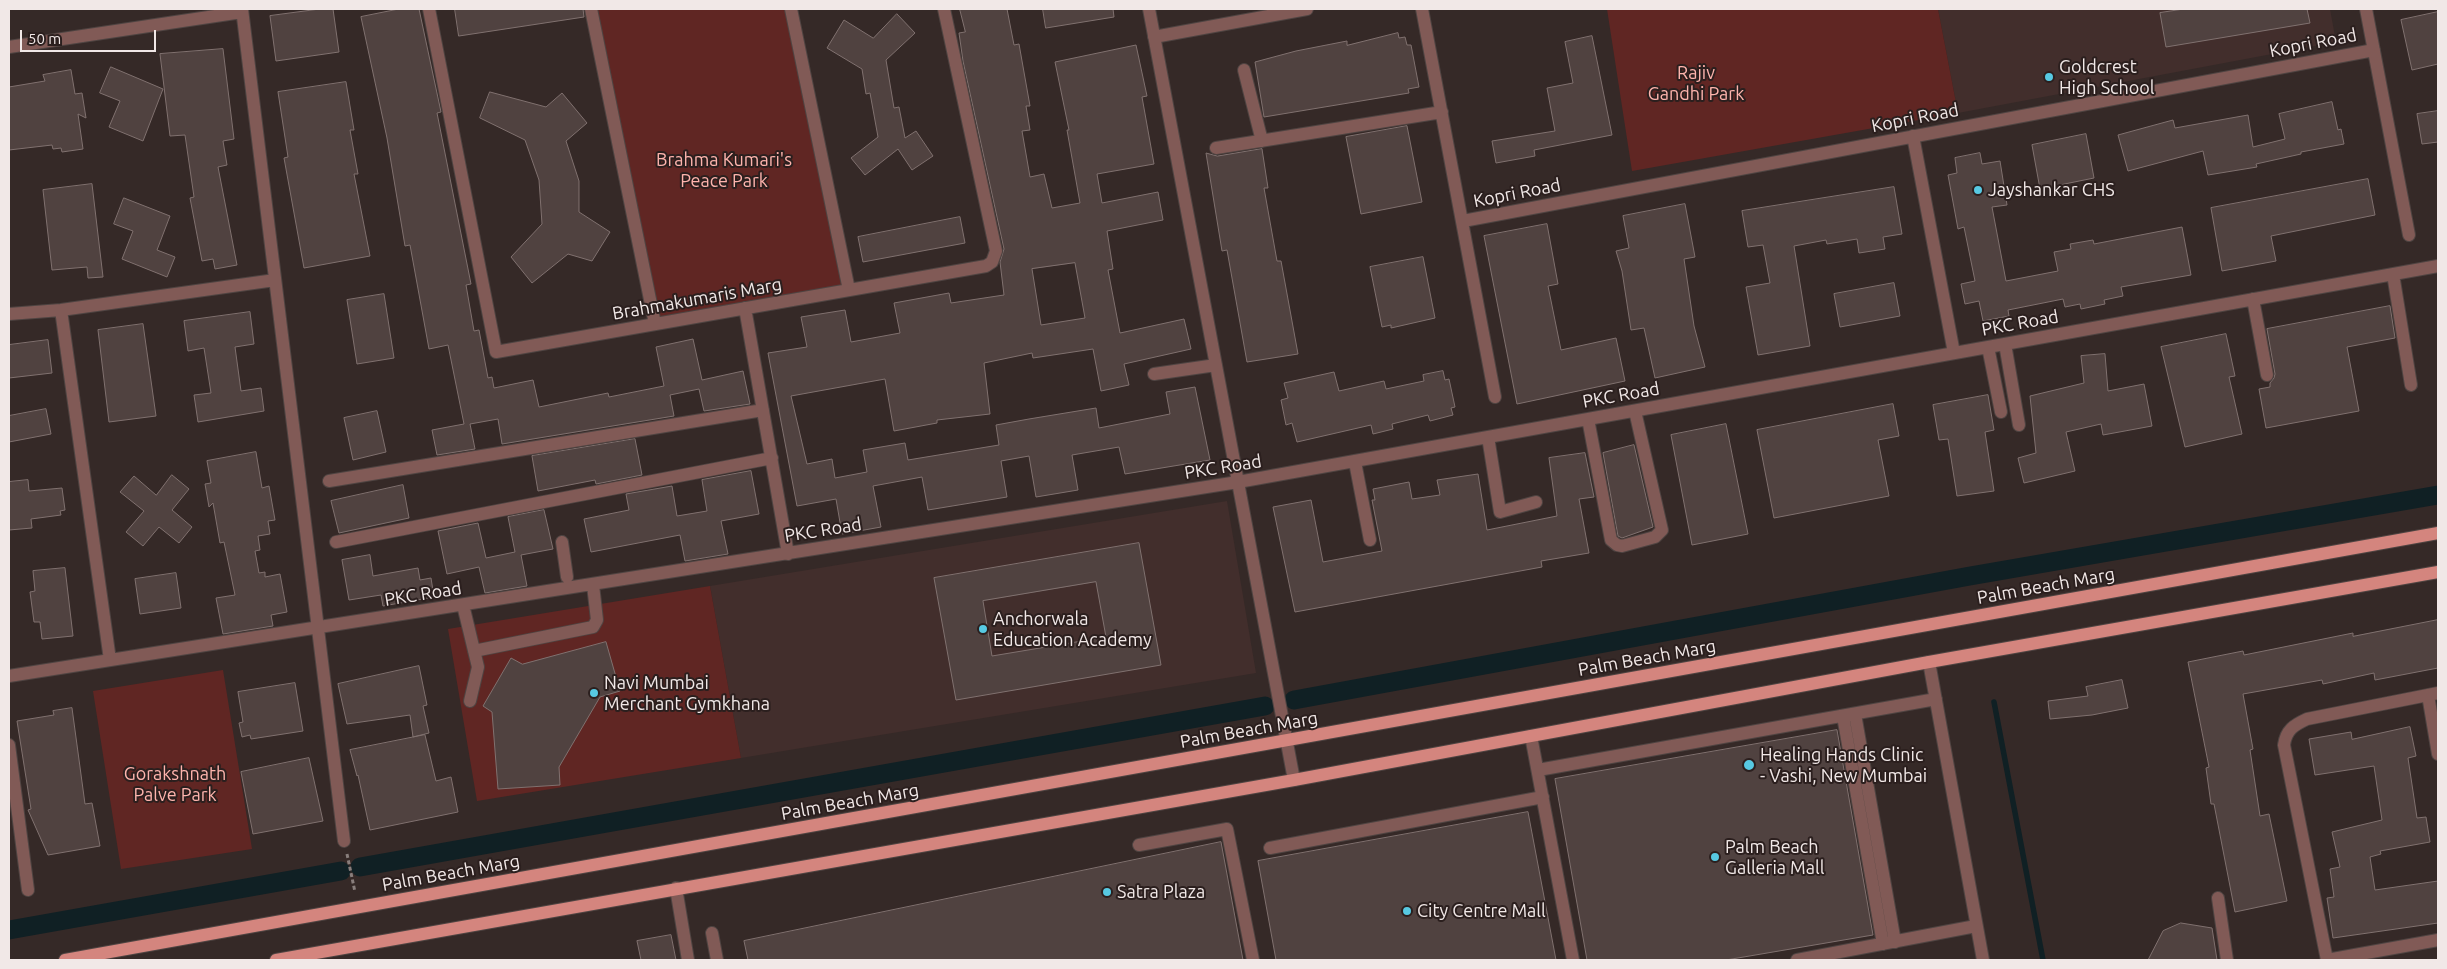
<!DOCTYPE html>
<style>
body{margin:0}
#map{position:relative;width:2447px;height:969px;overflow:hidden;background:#352927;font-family:Ubuntu,sans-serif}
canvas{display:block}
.frame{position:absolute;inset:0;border:10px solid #f1e8e7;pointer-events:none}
.scale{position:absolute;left:20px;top:30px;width:136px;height:22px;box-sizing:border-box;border:2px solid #f1e8e7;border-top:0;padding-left:6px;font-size:15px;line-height:18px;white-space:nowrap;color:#f1e8e7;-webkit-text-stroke:4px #2b1f1e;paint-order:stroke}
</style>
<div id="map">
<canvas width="2447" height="969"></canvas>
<div class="frame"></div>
<div class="scale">50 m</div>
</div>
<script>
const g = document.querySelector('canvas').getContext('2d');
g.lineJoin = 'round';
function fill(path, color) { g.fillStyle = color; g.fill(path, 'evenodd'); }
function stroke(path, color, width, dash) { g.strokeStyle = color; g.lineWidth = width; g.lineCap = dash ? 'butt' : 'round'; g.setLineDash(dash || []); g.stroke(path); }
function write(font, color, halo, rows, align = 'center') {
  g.font = font + ' Ubuntu,sans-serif'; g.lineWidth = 4; g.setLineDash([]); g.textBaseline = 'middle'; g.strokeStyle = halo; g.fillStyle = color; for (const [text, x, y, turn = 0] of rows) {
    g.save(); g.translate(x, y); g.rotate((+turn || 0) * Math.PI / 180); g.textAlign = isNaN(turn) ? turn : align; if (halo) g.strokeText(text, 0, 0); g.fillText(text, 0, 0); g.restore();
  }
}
const built = new Path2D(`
 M1938,9H2330L2336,42L1958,113Z
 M1227,501L1256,673L741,758L710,586Z`);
const green = new Path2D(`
 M591,9H791L849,290L655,324Z
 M1607,9H1938L1958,113L1632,171Z
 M710,586L741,758L477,801L448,629Z
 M223,670L252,849L121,869L93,691Z`);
const stream = new Path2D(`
 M1994,702L2043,960`);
const canal = new Path2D(`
 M1294,700L1970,576L2438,495
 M360,867L1265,706
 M9,930L341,871`);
const building = new Path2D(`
 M320,9H333L339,52L276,61L270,16Z
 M399,9H419L441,112L437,113L471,284L466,285L474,331L479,330L488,378L492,377L494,388L533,380L539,407L608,393L609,397L664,386L656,347L693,339L702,380L743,371L750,404L704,411L699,389L670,395L674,416L502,444L498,419L470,424L475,449L437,455L432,430L464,424L448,345L429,349L410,245L405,246L387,138L361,17Z
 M455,9H583L584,17L459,36Z
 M960,9H1007L1014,45L1019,44L1030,106H1026L1030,130L1022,131L1030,177L1044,174L1052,208L1080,203L1067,130H1069L1055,62L1136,45L1147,96L1142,97L1154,164L1097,174L1102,203L1158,192L1163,220L1107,231L1113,269L1108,270L1120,333L1184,319L1191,349L1124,364L1129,385L1101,391L1093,349L1033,358L1032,353L984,363L990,414L937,420V423L894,431L885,379L791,396L807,464L832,459L835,478L867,472L863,450L905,443L908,460L999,445L996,425L1029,419L1096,408L1099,428L1170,414L1166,392L1195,387L1210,460L1125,474L1119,447L1072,455L1078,490L1036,497L1029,456L1001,461L1007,497L928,510L922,477L873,486L881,527L842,534L836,499L797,506L768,353L807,347L801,317L845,310L851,342L900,333L894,303L949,293L951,303L1004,295L1000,262L1004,249L963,61L959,33L965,32ZM1075,263L1085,318L1041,325L1032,269Z
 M1043,9H1113L1114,17L1046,28Z
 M2184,9H2307L2310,23L2166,47L2160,13Z
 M2438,12V64L2412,70L2401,20Z
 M897,14L915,33L886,60L894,108L899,107L905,138L916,131L933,156L912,170L898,149L865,175L851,158L878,137L870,93L866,94L862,69L827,48L844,20L873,38Z
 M1398,33L1399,38L1405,37L1407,45H1411L1419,87L1408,89L1409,93L1264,117L1255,62L1296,51L1347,41V45Z
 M1592,36L1612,135L1534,150L1535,156L1496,163L1492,141L1555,131L1547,88L1573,83L1565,42Z
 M223,49L234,139L223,141L227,165L218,167L237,265L215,269L213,259L202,261L190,198L194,197L185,135L170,136L160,54Z
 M111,67L163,89L143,141L109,127L120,101L100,93Z
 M71,70L75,94L82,93L86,118L78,114L83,149L62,152L61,148L53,149L52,145L9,150V87L45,81L43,75Z
 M346,82L354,130H350L358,174H354L370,256L304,268L284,158L288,157L278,92Z
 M490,92L546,107L562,93L587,123L566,141L579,181V212L610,232L592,261L568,254L532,283L511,257L542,224L539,180L525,140L480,118Z
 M2332,102L2338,130L2341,129L2344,144L2301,152V154L2256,164L2257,167L2208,175L2203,151L2128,171L2118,135L2173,120L2175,128L2248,115L2253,147L2285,139L2279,114Z
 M2438,111V142L2422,144L2417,114Z
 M1407,126L1422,202L1361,214L1346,137Z
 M2086,134L2094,178L2040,189L2032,145Z
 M1262,149L1268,188H1264L1277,261H1281L1298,354L1247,362L1227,250L1222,251L1206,153L1217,156Z
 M1980,153L1982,164L2000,161L2007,205L1992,207L2006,281L2058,271L2054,252L2071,249L2070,244L2093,240L2094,244L2182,227L2191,275L2121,287L2123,296L2104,300L2105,304L2081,309L2080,304L2065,307L2063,299L2008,310L2009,316L1983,321L1979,301L1965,304L1961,284L1975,281L1964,227L1958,229L1948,175L1957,173L1955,158Z
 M2368,179L2375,215L2271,236L2276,261L2222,271L2211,208Z
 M92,184L103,277L88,278L87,267L52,270L43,190Z
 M1894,187L1902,234L1883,237L1885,249L1859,253L1857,239L1827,244L1826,240L1794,246L1810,346L1758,355L1746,287L1770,283L1763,245L1748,247L1742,211Z
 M124,198L170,216L157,250L175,257L167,277L122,259L133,231L114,224Z
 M1685,204L1695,257L1684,259L1694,326L1705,367L1655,378L1644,328L1631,330L1622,271L1616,251L1629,248L1623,216Z
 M960,217L965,243L863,262L858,237Z
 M1547,224L1558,284L1548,286L1561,350L1616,338L1625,381L1517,404L1484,236Z
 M1423,257L1435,318L1391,328V325L1382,327L1370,267Z
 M1894,283L1900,316L1840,327L1834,294Z
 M384,294L394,358L357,364L347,300Z
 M2390,306L2395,338L2347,347L2359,411L2266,428L2259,389L2270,387V383L2274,378L2275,374L2267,329Z
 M250,312L254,344L235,347L241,391L261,388L264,411L198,422L194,395L211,393L204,348L188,351L184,321Z
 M143,324L156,416L109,422L98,330Z
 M2226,334L2235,376L2229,377L2242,434L2185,447L2161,347Z
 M48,340L52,373L9,378V345Z
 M2105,354L2108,391L2144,384L2152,426L2103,435L2101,424L2066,432L2075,471L2024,483L2018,458L2036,453L2030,396L2084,383L2081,356Z
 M1443,371L1445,380L1449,379L1455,407L1451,408L1453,415L1430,421L1428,415L1392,424L1393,429L1373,434L1371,425L1297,442L1292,423L1286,425L1281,400L1288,398L1284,383L1334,372L1339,391L1384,381L1386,389L1424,381L1423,375Z
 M1988,395L1994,430L1985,432L1994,491L1957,496L1948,439L1939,440L1933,405Z
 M1893,404L1899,436L1878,440L1889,496L1774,518L1757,430Z
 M46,409L51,434L9,442V416Z
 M377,411L386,452L353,460L344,418Z
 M1726,424L1748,534L1692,545L1671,435Z
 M635,439L642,475L596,484L595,480L538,491L532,456Z
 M1634,445L1653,527L1622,538L1618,536L1603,453Z
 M256,452L262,488L269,486L275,520L268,521L270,534L258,536L260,550L255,551L259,573L265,572V577L280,574L287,612L271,615L273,626L223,634L216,598L235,595L224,542L220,543L213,503L209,507L205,484L211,483L207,461Z
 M1585,453L1594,497L1579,499L1589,553L1541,561L1542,567L1295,612L1273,507L1311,500L1323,562L1382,551L1372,500H1375L1373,489L1409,482L1412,499L1440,495L1437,480L1478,474L1487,530L1557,516L1549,458Z
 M751,471L759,514L721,521L728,554L685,561L680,535L591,552L584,519L629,510L626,494L672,486L677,516L707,511L702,480Z
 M172,475L189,489L172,510L192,527L179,543L159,527L143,546L126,532L144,511L120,492L134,476L156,495Z
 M28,480L29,491L62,488L65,510L60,511L61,515L31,519L32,528L9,530V482Z
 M403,485L409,518L339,533L331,501Z
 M544,510L553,549L521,555L527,586L485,593L479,567L447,574L438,531L478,523L486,558L515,552L508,517Z
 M1139,543L1161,665L956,700L934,578ZM1096,582L1106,637L992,656L983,601Z
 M370,555L373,576L418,568L420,580L431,578L434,597L383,606L381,595L349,600L342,560Z
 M65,568L73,636L42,639L40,622H34L30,592L35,591L33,571Z
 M176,573L181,608L140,614L135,579Z
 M2438,620V668L2375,680L2374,673L2323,684L2322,680L2243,694L2253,749L2250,750L2260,816L2269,814L2287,901L2235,912L2214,804H2211L2206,768L2209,767L2188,662L2243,651L2244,655L2353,633V636Z
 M606,642L620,691L600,697L559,767L560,785L498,789L492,712L483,706L511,658L522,664Z
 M419,666L427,705L423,706L429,733L413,737L410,715L347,724L338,684Z
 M2122,680L2128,708L2092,715L2050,719L2048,701L2088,696L2086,687Z
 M295,683L303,731L251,739L250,735L242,737L239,723L243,722L238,692Z
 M72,708L85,804L92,803L100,846L48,855L28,810L31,809L17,721L54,715L53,711Z
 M2410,727L2416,756L2408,758L2417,818L2426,817L2430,842L2380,851L2381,854L2370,857L2375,890L2438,881V923L2333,938L2327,898L2334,897L2330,869L2340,867L2332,832L2382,820L2374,766L2315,775L2309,739L2351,732L2352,739Z
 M1837,730L1873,935L1726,960H1587L1555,779Z
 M425,735L436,781L451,777L458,812L370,830L358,775L357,776L350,750Z
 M309,758L323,821L253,834L241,772Z
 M1528,812L1556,960H1276L1258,861Z
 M1221,842L1243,960H748L744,941Z
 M2181,923L2212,928L2217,960H2148L2163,931Z
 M671,935L676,960H641L637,941Z`);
const path = new Path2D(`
 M347,854L355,892`);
const minor = new Path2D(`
 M242,9L344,841
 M429,9L496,352L986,266L992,262L996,251L944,9
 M591,9L655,324
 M791,9L849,290
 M1149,9L1294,780
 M1422,9L1495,397
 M2366,9L2409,235
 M1154,37L1307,9
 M9,47L242,12
 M1244,70L1262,141
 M1913,136L1954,353
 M1216,148L1442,112
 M1463,221L2374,50
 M2393,274L2411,385
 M2253,299L2267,375
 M745,308L788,554
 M61,310L110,660
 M9,314L61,310L275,280
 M2005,344L2019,425
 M1988,347L2001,412
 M1154,374L1216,365
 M1588,419L1611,540L1617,545L1622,546L1655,537L1662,530L1635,411
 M1488,437L1500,512L1536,502
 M1355,462L1370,540
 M329,481L763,410
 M336,542L772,458
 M562,542L567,577
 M463,605L478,667L470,701
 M474,651L593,627L597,620L593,585
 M1929,662L1983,960
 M9,676L1238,482L2438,266
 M2428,695L2438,754
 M1855,714L1895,942
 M1843,716L1883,944
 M1531,736L1573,960
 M9,745L28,890
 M1538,770L1936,699
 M1139,845L1227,829L1253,960
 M1270,848L1543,797
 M676,888L688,960
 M2218,898L2227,960
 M712,933L717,960
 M1797,960L1976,926
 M2327,960L2284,745C2286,730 2294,725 2307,719L2438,693
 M2327,960L2438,940`);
const major = new Path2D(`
 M65,960L2438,533
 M276,960L1294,780L1929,662L2438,572`);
const markers = [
 [2049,77,5,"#57c9e2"],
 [1978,190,5,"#57c9e2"],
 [983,629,5,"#57c9e2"],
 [594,693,5,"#57c9e2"],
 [1749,765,6,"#57c9e2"],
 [1715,857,5,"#57c9e2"],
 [1107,892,5,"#57c9e2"],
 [1407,911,5,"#57c9e2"]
];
const streetNames = [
 ["Kopri Road",2313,43,-11],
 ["Kopri Road",1915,118,-11],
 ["Kopri Road",1517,193,-11],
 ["Brahmakumaris Marg",697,299,-10],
 ["PKC Road",2020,323,-10],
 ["PKC Road",1621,395,-10],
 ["PKC Road",1223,467,-9],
 ["PKC Road",823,530,-9],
 ["Palm Beach Marg",2046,586,-10],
 ["PKC Road",423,594,-9],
 ["Palm Beach Marg",1647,658,-10],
 ["Palm Beach Marg",1249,730,-10],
 ["Palm Beach Marg",850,802,-10],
 ["Palm Beach Marg",451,873,-10]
];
const poiNames = [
 ["Goldcrest",2059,67],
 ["High School",2059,88],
 ["Jayshankar CHS",1988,190],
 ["Anchorwala",993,619],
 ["Education Academy",993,640],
 ["Navi Mumbai",604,683],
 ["Merchant Gymkhana",604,704],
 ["Healing Hands Clinic",1760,755],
 ["- Vashi, New Mumbai",1760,776],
 ["Palm Beach",1725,847],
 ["Galleria Mall",1725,868],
 ["Satra Plaza",1117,892],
 ["City Centre Mall",1417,911]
];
const parkNames = [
 ["Rajiv",1696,73],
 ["Gandhi Park",1696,94],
 ["Brahma Kumari's",724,160],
 ["Peace Park",724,181],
 ["Gorakshnath",175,774],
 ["Palve Park",175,795]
];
fill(built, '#422e2c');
fill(green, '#602623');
stroke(stream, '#102024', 5.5);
stroke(canal, '#102024', 19);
fill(building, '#504240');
stroke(building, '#80716f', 1);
stroke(minor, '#4f4442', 14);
stroke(major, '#4f4442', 14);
stroke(path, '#887e7c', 3, [4, 2.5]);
stroke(minor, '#815a56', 12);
stroke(major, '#d4857e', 12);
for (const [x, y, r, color] of markers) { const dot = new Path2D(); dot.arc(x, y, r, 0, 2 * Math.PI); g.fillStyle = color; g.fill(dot); stroke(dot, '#2b1f1e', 2); }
write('18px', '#f1e8e7', '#2b1f1e', streetNames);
write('18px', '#f1e8e7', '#2b1f1e', poiNames, 'left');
write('18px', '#feb4ad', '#2b1f1e', parkNames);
</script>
